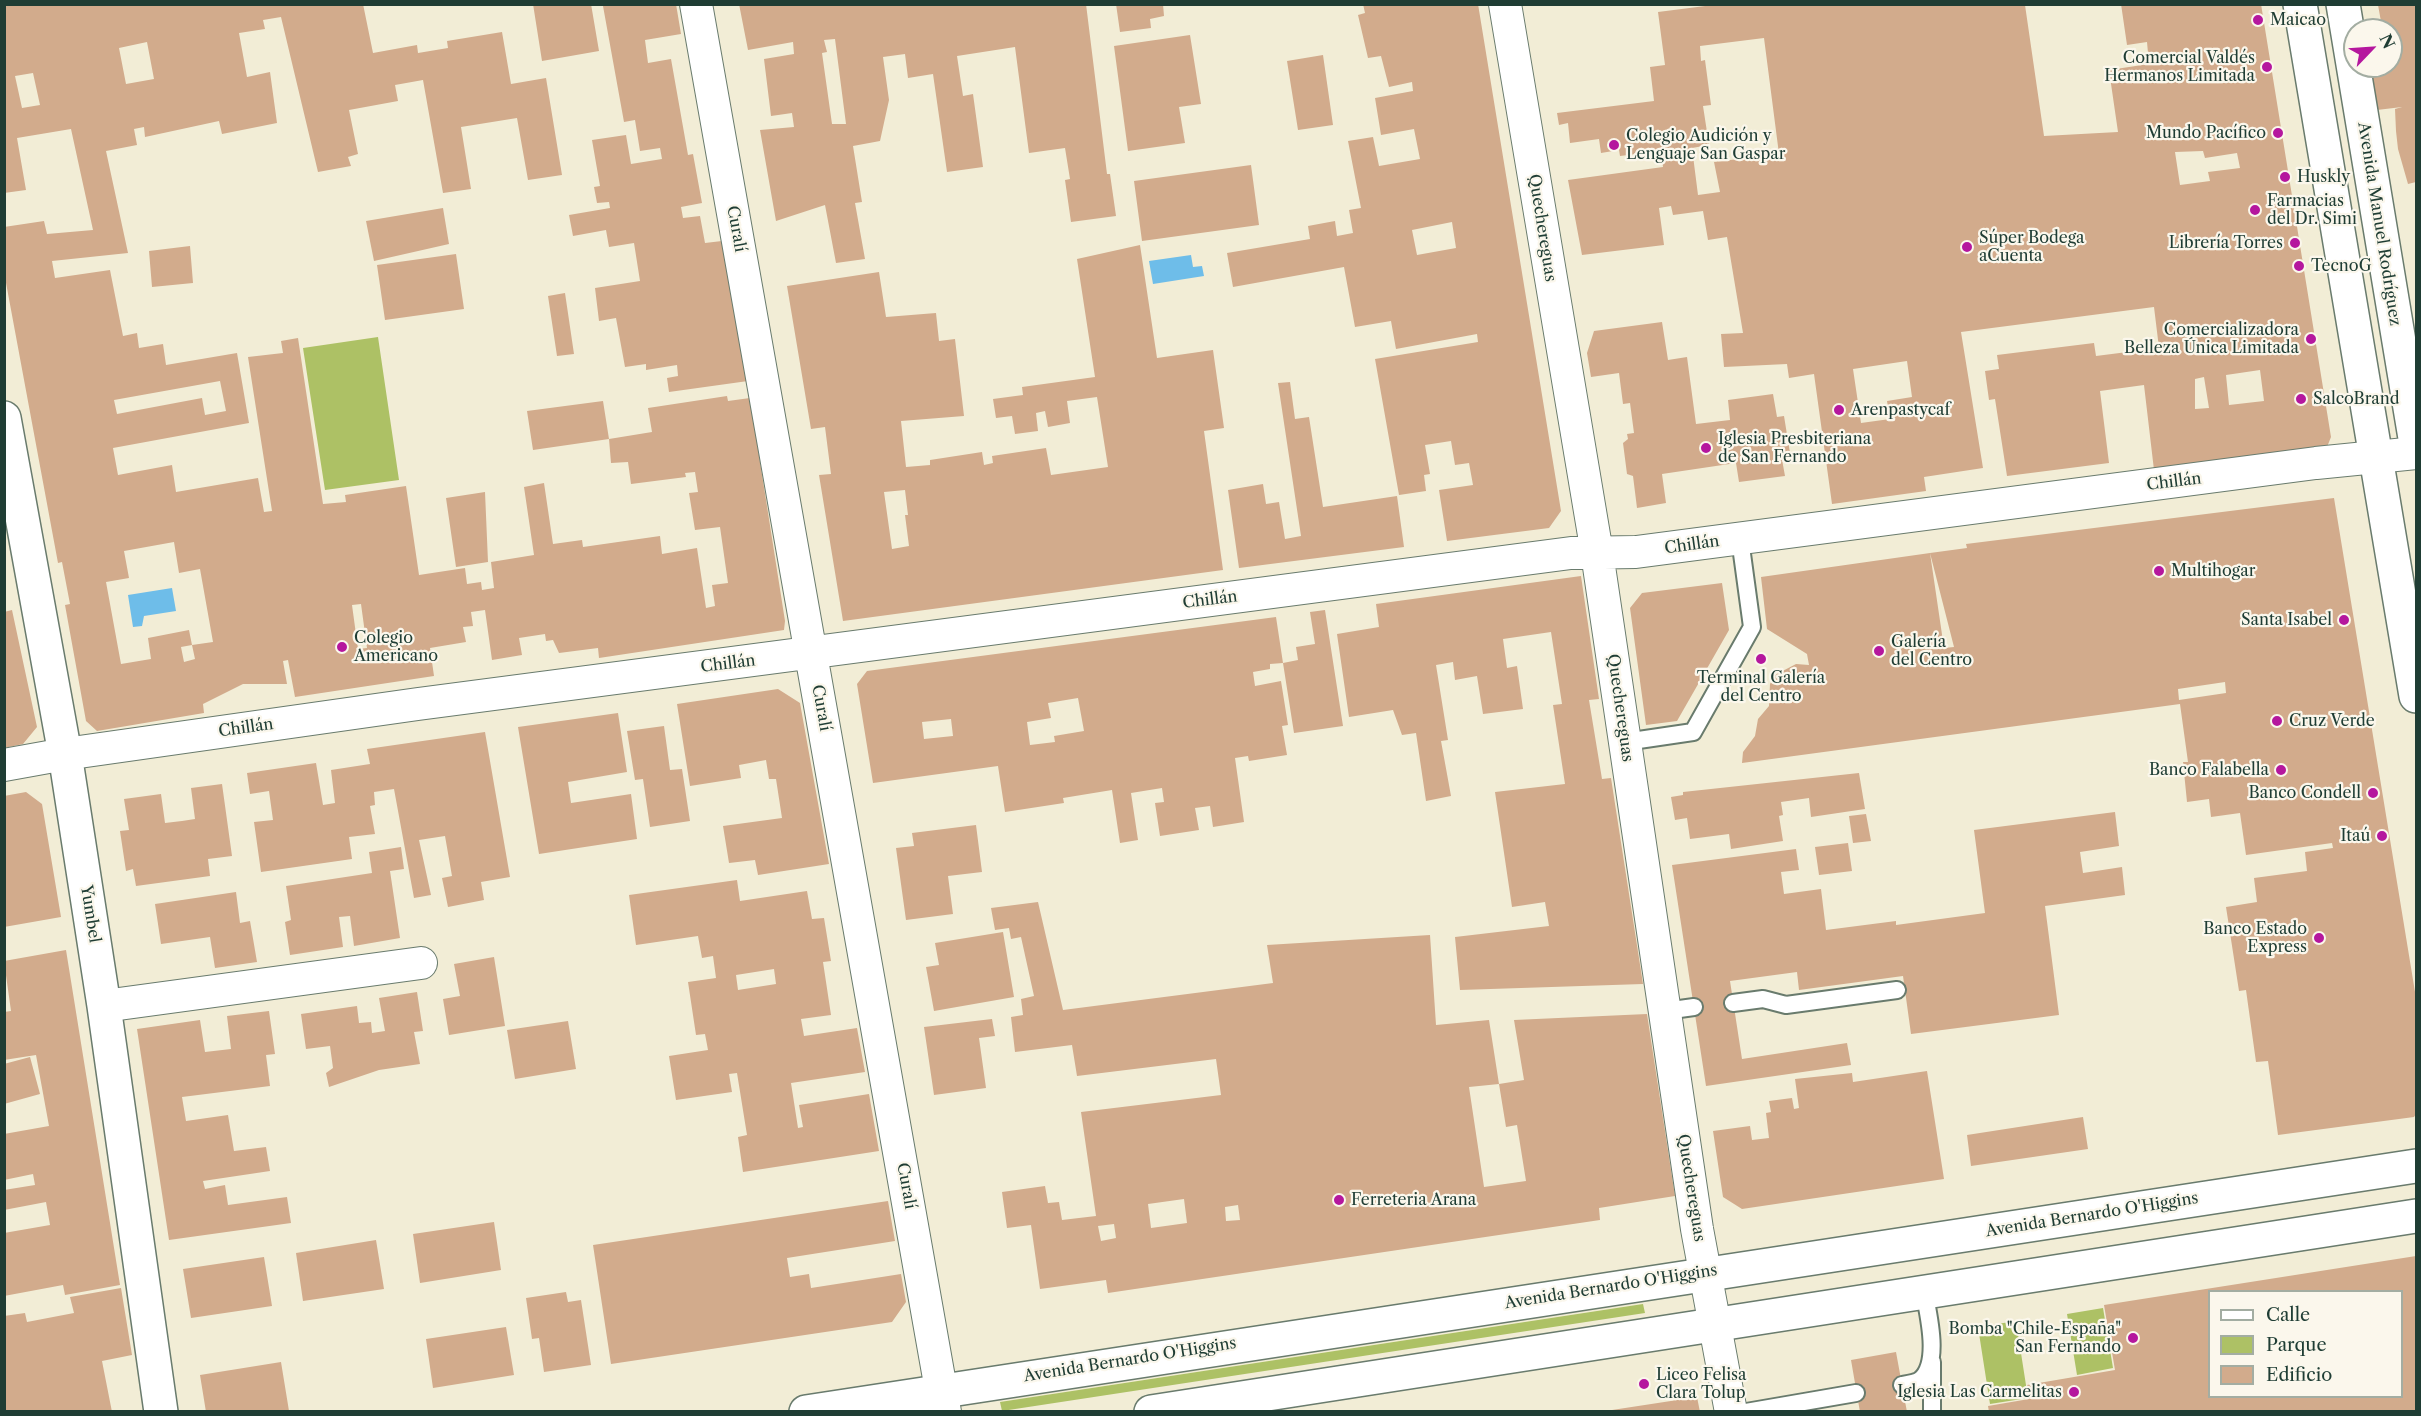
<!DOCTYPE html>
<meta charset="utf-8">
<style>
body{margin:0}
#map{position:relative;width:2421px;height:1416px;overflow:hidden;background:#f2edd6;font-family:"Libre Caslon Text",serif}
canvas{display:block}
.frame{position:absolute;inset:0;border:6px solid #1f3d34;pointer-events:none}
.legend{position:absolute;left:2208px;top:1290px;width:195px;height:108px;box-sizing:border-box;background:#fbf7ec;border:2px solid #a3ada2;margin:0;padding:8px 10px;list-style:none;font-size:18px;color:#1f3d34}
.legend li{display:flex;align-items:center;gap:12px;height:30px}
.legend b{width:30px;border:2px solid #a3ada2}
.north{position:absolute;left:2343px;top:18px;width:60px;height:60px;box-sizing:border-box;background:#fbf7ec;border:2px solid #a3ada2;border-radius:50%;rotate:65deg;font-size:16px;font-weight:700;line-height:24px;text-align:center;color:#1f3d34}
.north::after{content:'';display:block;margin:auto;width:21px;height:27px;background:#b5179e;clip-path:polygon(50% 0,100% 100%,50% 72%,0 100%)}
</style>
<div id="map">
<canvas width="2421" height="1416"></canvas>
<div class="frame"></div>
<ul class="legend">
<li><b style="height:8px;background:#fff"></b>Calle</li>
<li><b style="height:16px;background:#adc165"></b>Parque</li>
<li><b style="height:16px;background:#d2ab8c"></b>Edificio</li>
</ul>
<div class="north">N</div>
</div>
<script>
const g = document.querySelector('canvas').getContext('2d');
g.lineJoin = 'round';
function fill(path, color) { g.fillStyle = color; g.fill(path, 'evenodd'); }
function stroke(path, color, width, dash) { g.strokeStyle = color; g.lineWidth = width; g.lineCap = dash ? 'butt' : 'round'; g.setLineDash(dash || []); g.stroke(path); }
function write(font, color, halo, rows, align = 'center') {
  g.font = font + ' "Libre Caslon Text",serif'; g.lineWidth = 4.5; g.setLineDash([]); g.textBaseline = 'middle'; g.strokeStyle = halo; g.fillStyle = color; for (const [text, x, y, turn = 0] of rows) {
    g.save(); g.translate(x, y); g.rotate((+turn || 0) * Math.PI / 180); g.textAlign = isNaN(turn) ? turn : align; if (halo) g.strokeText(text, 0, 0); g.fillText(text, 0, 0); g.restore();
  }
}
const green = new Path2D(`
 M378,337L399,480L325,490L303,348Z
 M1643,1304L1645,1313L1002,1411L1000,1402Z
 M2103,1308L2113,1368L2077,1375L2067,1314Z
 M2016,1321L2028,1398L1990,1404L1978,1327Z`);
const water = new Path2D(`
 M1191,255L1193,267L1202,266L1204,276L1153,284L1149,261Z
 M172,588L176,611L144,616L142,626L133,627L128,595Z`);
const building = new Path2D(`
 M4,4H363L373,53L417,45L418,53L448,48L447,41L502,32L511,84L546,78L562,175L528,180L517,118L461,127L471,189L443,193L423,80L395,85L398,101L349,110L358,154L348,157L351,166L318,172L281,17L263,20L265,29L239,33L247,77L270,72L277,123L222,134L219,121L145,137L144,127L134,129L137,145L106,151L128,253L52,261L55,278L110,270L123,336L137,333L139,348L163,344L166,365L237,353L249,423L113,448L118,475L172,465L176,492L258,478L264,512L272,511L248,357L283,353L281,341L298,338L323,504L346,502L345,495L406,486L419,575L465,568L467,584L481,582L482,590L494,588L491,562L534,555L524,487L544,483L553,544L582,540L583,547L660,536L662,554L697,548L706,608L715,606L712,585L728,583L720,527L695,530L689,493L698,492L695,472L685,473L686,477L631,484L628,462L611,463L609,439L533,450L527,411L603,401L609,439L652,432L648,408L727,396L728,401L750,398L785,621L784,630L599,658L598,648L559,653L553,640L546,641L545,634L519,638L522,655L492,660L485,610L471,612L473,626L463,627L466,642L430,648L434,676L295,697L288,660L283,661L287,684H243L203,704L204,713L97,731L86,721L65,605L70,604L62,562L58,563L4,272V227L44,221L47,234L93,230L71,129L17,138L26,190L4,193ZM147,42L154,79L126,84L119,48ZM33,73L40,105L22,108L15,76ZM220,381L226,411L205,415L202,398L117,414L114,400ZM174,542L179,573L200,569L213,642L192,645L195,659L184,662L181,647L192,645L189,630L148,638L151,659L121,664L106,582L129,578L124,551ZM361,604L367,648L358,649L352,605Z
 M533,4H591L599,51L542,61Z
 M611,4H676L681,34L645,40L648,63L671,59L688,155L693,154L702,203L681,207L683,218L700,216L705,243L722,241L726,267H731L748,381L669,392L667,378L678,376L677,365L646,370V364L625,367L616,318L599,321L595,288L640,281L634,243L609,247L606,230L573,236L569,215L610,208L609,202L597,203L594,187L600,186L592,140L626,135L631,164L662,159L660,148L640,151L635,120L624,122L603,6Z
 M739,4H1086L1107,174H1110L1116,216L1071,222L1065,180L1070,179L1065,148L1029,153L1015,47L957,56L963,96L973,94L983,167L947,172L933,74L908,78L905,54L883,57L889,100L880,141L853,146L862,202L855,203L865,259L836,263L825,205L776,221L760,130L794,127L792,113L771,116L764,59L794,54L793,42L748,50ZM835,39L846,124H832L822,53L827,52L824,40Z
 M1116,4H1163L1164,16L1150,19L1151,28L1120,32Z
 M1363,4H1478L1561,511L1549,528L1447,541L1439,490L1473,485L1469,463L1455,465L1451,441L1425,445L1430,474L1424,475L1426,491L1399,495L1375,359L1478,342L1477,334L1396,349L1391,321L1355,327L1344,267L1233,287L1227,253L1310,239L1308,226L1335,221L1337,236L1353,233L1349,210L1361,208L1348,141L1373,137L1379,166L1420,159L1414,129L1381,135L1375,98L1413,91L1412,82L1389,87L1381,56L1368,58L1358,15L1365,13ZM1452,222L1456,248L1417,255L1412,230Z
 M2121,4H2261L2331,437L2327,447L2154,470L2144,385L2100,391L2109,463L2007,476L1995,399L1989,400L1985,371L1999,369L1997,355L2094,343L2096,356L2159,348L2154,307L1961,332L1983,468L1924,477L1926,491L1832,504L1814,374L1789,378L1787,364L1724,367L1721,334L1743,333L1727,237L1708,240L1703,211L1673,215L1671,206L1659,208L1664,245L1582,255L1568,180L1663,167L1661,151L1620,156L1619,150L1601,153L1599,139L1570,143L1568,123L1559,125L1557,113L1654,101L1650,67L1665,65L1658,12L1713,5H2025L2044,136L2118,132L2109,70L2149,64L2147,42L2127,45ZM1764,38L1779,154L1714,162L1720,192L1698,195L1692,148L1709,145L1703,106L1711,105L1705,60L1701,61L1700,46ZM2203,151L2205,158L2237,153L2240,168L2208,172L2210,181L2180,185L2175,152ZM1907,361L1912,397L1887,401L1890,419L1861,423L1853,369ZM2260,370L2264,401L2229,405L2226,375ZM2204,377L2209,408L2195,409V379Z
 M2378,5H2416V182L2408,184L2398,149L2396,131L2395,109L2402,107L2377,110L2369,66H2391V30H2374L2382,27Z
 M1190,35L1201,104L1179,107L1185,143L1128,151L1114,46Z
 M1323,55L1333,125L1298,130L1287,61Z
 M1251,165L1259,225L1142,241L1134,181Z
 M443,208L449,244L374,261L366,221Z
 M1140,245L1157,358L1213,350L1224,428L1204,431L1223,570L843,621L819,475L831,474L825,427L811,429L787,286L879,272L886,317L936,313L939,341L955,339L964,416L901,421L906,467L930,465V460L982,452L984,465L993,463L992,456L1046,448L1051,475L1108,467L1097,397L1067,401L1070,423L1048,427L1045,411L1036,413L1038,431L1015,434L1012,416L996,418L993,399L1023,395L1022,387L1095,377L1077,259ZM905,490L908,515H905L909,546L892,549L884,492Z
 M190,246L193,283L152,287L149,251Z
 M456,254L464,309L385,320L377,265Z
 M565,293L574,354L557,356L548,296Z
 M1662,322L1668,360L1687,357L1696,424L1730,420L1728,400L1773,394L1777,417L1784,416L1790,453L1781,454L1785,476L1739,482L1736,463L1662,474L1666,503L1637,508L1633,476L1627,474L1623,443L1628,439L1627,434L1634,433L1630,403L1623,404L1619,373L1591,377L1587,353L1594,331Z
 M1290,382L1295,419L1309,417L1323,507L1397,496L1404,547L1239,568L1228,490L1263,484L1266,504L1279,502L1285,539L1301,536L1278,383Z
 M485,492L488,562L456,567L446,498Z
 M2334,498L2416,998V1114L2414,1117L2278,1135L2268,1061L2256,1062L2246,990L2239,991L2226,907L2257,902L2254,878L2307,871L2305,852L2333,848L2332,843L2246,855L2240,813L2211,817L2209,799L2187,802L2183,762H2188L2180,704L1742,763L1743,752L1755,736L1758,719L1769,706L1770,684L1775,675L1796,664L1809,665L1807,654L1767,629L1761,577L1930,553L1944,648L1954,647L1930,553L1967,548L1966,544ZM2225,682L2226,693L2179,700L2178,689Z
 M1581,576L1599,699L1589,700L1602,779L1611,778L1643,984L1460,990L1455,937L1549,926L1545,902L1512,907L1495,792L1565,784L1553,705L1562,704L1551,632L1503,639L1507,668L1517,666L1523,709L1483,714L1477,676L1455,680L1453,662L1436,665L1448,740L1441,741L1451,796L1426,801L1416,733L1402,735L1393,710L1349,717L1337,634L1379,627L1376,604Z
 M1722,583L1729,630L1677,721L1646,725L1630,608L1642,593Z
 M12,610L37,727L23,744L4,748V612Z
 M1325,610L1343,726L1294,733L1283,663L1298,660L1296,647L1315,644L1310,612Z
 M1276,617L1283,663L1270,664V669L1253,672L1255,686L1281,681L1288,725L1282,726L1287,755L1249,761L1248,756L1235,758L1244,822L1213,827L1210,806L1195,808L1199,830L1160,836L1155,803L1164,802L1162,788L1131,793L1138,840L1120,843L1112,790L1063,798L1064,803L1005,812L998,766L873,783L857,684L867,671ZM1078,698L1084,731L1054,736L1055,742L1030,745L1027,722L1051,718L1048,703ZM951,719L953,736L924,739L922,722Z
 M778,689L800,703L829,864L758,875L755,860L729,863L723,826L782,818L776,779H769L766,760L739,765L741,778L690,786L677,704Z
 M618,713L627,772L568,782L571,803L631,794L637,839L539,854L518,727Z
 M664,726L670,770L682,769L690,821L650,827L643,779L635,780L627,731Z
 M485,732L510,877L481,882L484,900L448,907L442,878L452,876L445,836L419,840L431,895L414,898L394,789L374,792L375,805L370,806L375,834L349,837L352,859L261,872L254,822L273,820L269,791L250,794L247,773L316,763L323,805L335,803L331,770L370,764L367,749Z
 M1859,773L1865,809L1811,817L1809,798L1781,802L1783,815L1779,816L1783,841L1731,849L1729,834L1690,839L1687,818L1675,820L1671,797L1683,795V792Z
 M222,784L232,856L208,859L210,876L136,886L133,869L126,871L120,831L129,830L124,799L161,794L165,823L182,821L195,819L191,788Z
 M26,792L42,804L61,917L4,927V796Z
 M2115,812L2119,846L2080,852L2083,873L2122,867L2125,895L2045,906L2059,1015L1911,1034L1903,976L1799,990L1797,972L1730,981L1742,1059L1847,1043L1851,1065L1706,1086L1672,865L1796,849L1799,870L1781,872L1784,894L1821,889L1826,930L1896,921V925L1985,913L1974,830Z
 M1866,814L1871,841L1853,843L1849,816Z
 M976,825L982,872L948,876L953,914L906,920L896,848L914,846L912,833Z
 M1848,843L1852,871L1819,875L1815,847Z
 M401,847L404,869L390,871L400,938L354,946L350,916L339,917L343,947L290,955L285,922L291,920L286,886L372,873L369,852Z
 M737,880L740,901L807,891L812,919L824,918L831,961L823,962L831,1015L801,1019L804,1036L857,1028L865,1072L791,1083L798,1128L803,1127L799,1105L869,1094L879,1151L743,1172L738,1137L747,1135L737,1073L729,1074L732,1092L676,1100L669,1056L708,1050L705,1034L696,1035L688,982L716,978L713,956L702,958L698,936L636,945L629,895ZM774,969L776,984L738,990L736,975Z
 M236,892L240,923L250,921L257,962L215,968L210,937L161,944L155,904Z
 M1038,902L1063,1010L1273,983L1267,945L1430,935L1436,1025L1489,1020L1499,1084L1469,1087L1484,1187L1526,1181L1517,1125L1506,1127L1499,1084L1524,1080L1514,1020L1647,1014L1675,1196L1599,1208L1600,1220L1108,1293L1106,1280L1040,1289L1031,1225L1007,1228L1002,1192L1045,1186L1048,1203L1059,1202L1062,1220L1096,1216L1081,1112L1221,1095L1216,1059L1077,1076L1072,1045L1015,1052L1011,1017L1023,1015L1021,999L1034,996L1021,937L1011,939L1009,928L995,930L991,908ZM1184,1199L1187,1223L1151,1228L1148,1204ZM1238,1205L1240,1220L1226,1221L1225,1207ZM1114,1224L1116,1238L1101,1241L1098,1226Z
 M1003,932L1014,997L934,1011L926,967L939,965L935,943Z
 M66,950L120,1285L65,1295L63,1285L4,1296V1233L50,1225L46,1202L4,1210V1190L35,1185L33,1174L4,1180V1134L49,1126L36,1055L4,1060V1012L11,1011L4,961Z
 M494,957L505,1026L449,1035L443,999L460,996L454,964Z
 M417,992L423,1031L414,1032L420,1064L379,1070L329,1087L326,1073L333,1068L330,1046L306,1049L301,1014L357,1006L359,1023L371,1022L372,1033L385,1031L379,998Z
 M269,1011L275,1054L266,1055L270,1086L182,1097L186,1121L228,1115L234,1151L266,1147L270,1171L203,1181L205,1189L225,1185L228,1205L287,1197L291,1223L169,1240L137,1029L200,1020L205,1052L231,1049L227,1016Z
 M992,1019L995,1036L979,1038L986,1088L934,1095L924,1027Z
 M568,1021L576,1069L515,1079L507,1030Z
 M30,1057L40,1094L4,1104V1064Z
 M1927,1071L1944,1179L1742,1209L1723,1197L1713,1131L1750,1126L1752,1140L1769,1138L1766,1113L1771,1112L1769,1101L1792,1098L1794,1109L1799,1108L1795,1079L1852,1073L1853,1082Z
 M2083,1117L2088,1149L1971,1166L1967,1135Z
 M888,1201L895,1241L787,1258L790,1277L809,1274L811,1288L901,1274L906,1302L892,1322L611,1364L593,1245Z
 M494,1222L501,1270L420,1283L413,1234Z
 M376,1240L384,1289L303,1301L296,1253Z
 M2416,1256V1412H1989L1988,1406L2029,1399L2027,1385L2115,1370L2104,1305ZM2210,1292H2402V1396H2210Z
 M264,1257L272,1306L191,1318L183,1269Z
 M121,1288L132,1355L102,1361L112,1412H4V1316L25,1313L27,1322L74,1313L70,1297Z
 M566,1292L568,1302L581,1300L591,1365L544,1372L539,1338L532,1339L526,1298Z
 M506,1327L514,1375L433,1388L426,1339Z
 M1896,1352L1907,1412H1860L1851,1360Z
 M281,1362L289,1411L206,1412L200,1375Z
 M1697,1397L1700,1412H1612V1410Z`);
const lane = new Path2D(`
 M1625,742L1693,732L1752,627L1740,539
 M1733,1003L1763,999L1786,1005L1897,990
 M1665,1011L1694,1007
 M1902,1385C1908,1384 1916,1383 1920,1380C1941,1363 1928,1314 1924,1291
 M1746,1412L1856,1393
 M1932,1412V1362`);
const street = new Path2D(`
 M696,4L945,1412
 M1505,4L1597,553L1697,1229L1731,1412
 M4,765L65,754L418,704L1571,553L1636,552L2316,463L2416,453
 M104,1006L421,963`);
const secondary = new Path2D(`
 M2300,4L2416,696
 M2343,4L2416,444
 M4,418L65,754L104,1006L161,1412`);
const primary = new Path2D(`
 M806,1412L2416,1166
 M1151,1412L2416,1216`);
const markers = [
 [2258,20,6,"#b5179e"],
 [2267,67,6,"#b5179e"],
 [2278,133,6,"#b5179e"],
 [1614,145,6,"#b5179e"],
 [2285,177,6,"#b5179e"],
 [2255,210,6,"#b5179e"],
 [2295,243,6,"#b5179e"],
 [1967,247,6,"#b5179e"],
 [2299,266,6,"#b5179e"],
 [2311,339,6,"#b5179e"],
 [2301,399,6,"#b5179e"],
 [1839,410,6,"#b5179e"],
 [1706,448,6,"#b5179e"],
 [2159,571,6,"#b5179e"],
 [2344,620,6,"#b5179e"],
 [342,647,6,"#b5179e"],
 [1879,651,6,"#b5179e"],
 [1761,659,6,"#b5179e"],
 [2277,721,6,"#b5179e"],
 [2281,770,6,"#b5179e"],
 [2373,793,6,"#b5179e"],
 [2382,836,6,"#b5179e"],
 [2319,938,6,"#b5179e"],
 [1339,1200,6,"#b5179e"],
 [2133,1338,6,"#b5179e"],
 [1644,1384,6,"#b5179e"],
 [2074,1392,6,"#b5179e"]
];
const poiNames = [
 ["Maicao",2270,20],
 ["Comercial Valdés",2255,58,"right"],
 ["Hermanos Limitada",2255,76,"right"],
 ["Mundo Pacífico",2266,133,"right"],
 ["Colegio Audición y",1626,136],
 ["Lenguaje San Gaspar",1626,154],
 ["Huskly",2297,177],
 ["Farmacias",2267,201],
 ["del Dr. Simi",2267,219],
 ["Súper Bodega",1979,238],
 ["aCuenta",1979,256],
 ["Librería Torres",2283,243,"right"],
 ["TecnoG",2311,266],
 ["Comercializadora",2299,330,"right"],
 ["Belleza Única Limitada",2299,348,"right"],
 ["SalcoBrand",2313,399],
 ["Arenpastycaf",1851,410],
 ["Iglesia Presbiteriana",1718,439],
 ["de San Fernando",1718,457],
 ["Multihogar",2171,571],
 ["Santa Isabel",2332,620,"right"],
 ["Colegio",354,638],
 ["Americano",354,656],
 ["Galería",1891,642],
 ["del Centro",1891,660],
 ["Terminal Galería",1761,678,"center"],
 ["del Centro",1761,696,"center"],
 ["Cruz Verde",2289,721],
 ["Banco Falabella",2269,770,"right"],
 ["Banco Condell",2361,793,"right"],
 ["Itaú",2370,836,"right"],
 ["Banco Estado",2307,929,"right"],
 ["Express",2307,947,"right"],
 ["Ferreteria Arana",1351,1200],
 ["Bomba \"Chile-España\"",2121,1329,"right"],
 ["San Fernando",2121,1347,"right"],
 ["Liceo Felisa",1656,1375],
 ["Clara Tolup",1656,1393],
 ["Iglesia Las Carmelitas",2062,1392,"right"]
];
const streetNames = [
 ["Avenida Manuel Rodríguez",2379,224,81],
 ["Quechereguas",1542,228,81],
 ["Curalí",736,229,80],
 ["Chillán",2174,482,-7],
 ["Chillán",1692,545,-8],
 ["Chillán",1210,600,-7],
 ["Chillán",728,664,-7],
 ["Curalí",821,708,80],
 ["Quechereguas",1620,708,82],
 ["Chillán",246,728,-8],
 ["Yumbel",90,914,81],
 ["Curalí",906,1186,80],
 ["Quechereguas",1691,1188,81],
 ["Avenida Bernardo O'Higgins",2092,1215,-9],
 ["Avenida Bernardo O'Higgins",1611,1287,-9],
 ["Avenida Bernardo O'Higgins",1130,1360,-9]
];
fill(green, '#adc165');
fill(water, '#6ebde9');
fill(building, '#d2ab8c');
stroke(lane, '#697b6d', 20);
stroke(street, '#697b6d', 34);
stroke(secondary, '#697b6d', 36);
stroke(primary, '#697b6d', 36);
stroke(lane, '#fff', 16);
stroke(street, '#fff', 32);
stroke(secondary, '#fff', 33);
stroke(primary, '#fff', 33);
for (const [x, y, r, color] of markers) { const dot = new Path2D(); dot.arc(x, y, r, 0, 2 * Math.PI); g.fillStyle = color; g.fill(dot); stroke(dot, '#fbf7ec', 2); }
write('16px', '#1f3d34', '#fbf7ec', poiNames, 'left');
write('16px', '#1f3d34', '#fbf7ec', streetNames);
</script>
